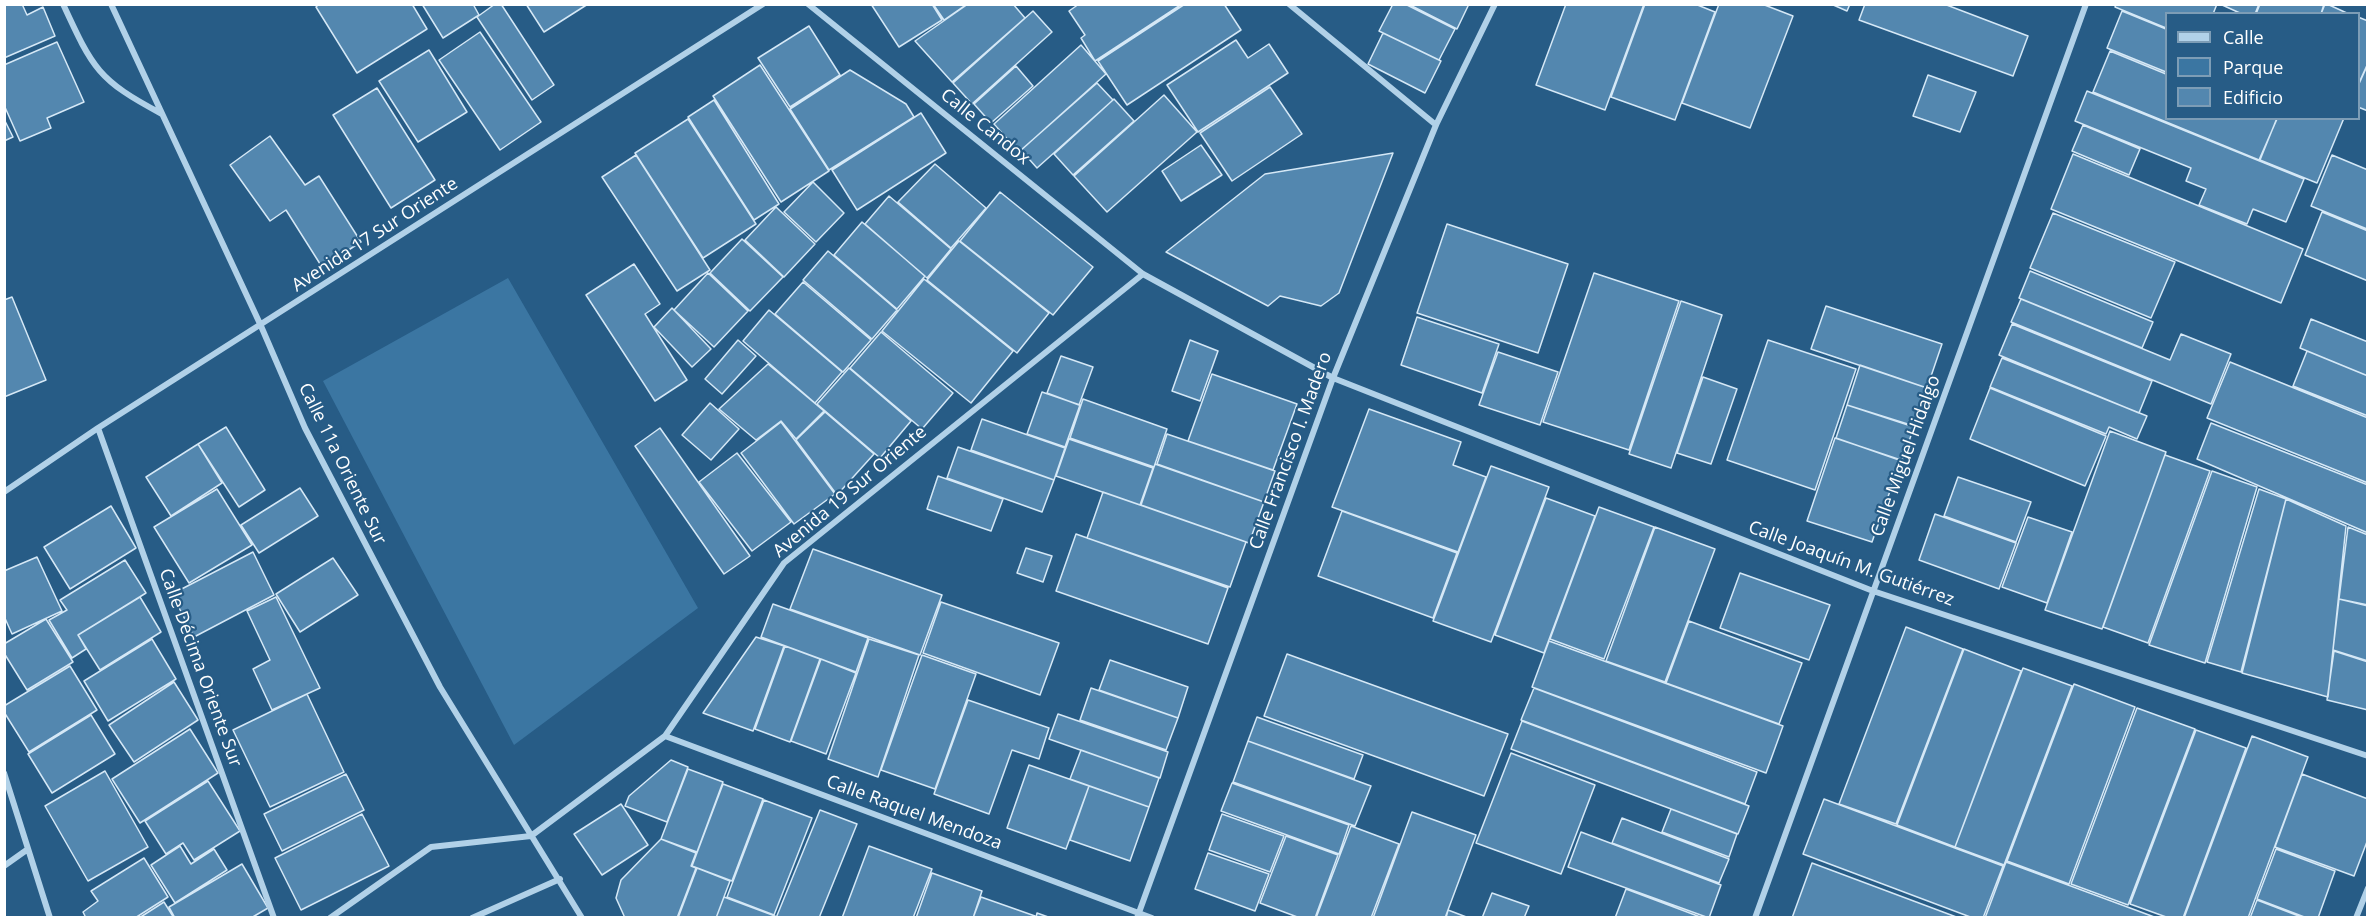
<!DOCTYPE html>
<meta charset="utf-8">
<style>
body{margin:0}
#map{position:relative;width:2372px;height:922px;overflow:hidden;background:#275c86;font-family:"Open Sans",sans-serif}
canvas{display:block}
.frame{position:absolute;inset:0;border:6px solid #fff;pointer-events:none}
.legend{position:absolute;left:2165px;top:12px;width:195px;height:108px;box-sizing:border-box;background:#275c86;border:2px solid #7d9db6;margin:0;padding:8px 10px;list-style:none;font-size:18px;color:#fff}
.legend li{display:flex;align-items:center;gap:12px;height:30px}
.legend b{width:30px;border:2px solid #7d9db6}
</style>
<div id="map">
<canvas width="2372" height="922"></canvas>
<div class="frame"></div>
<ul class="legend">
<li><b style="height:8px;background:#b1d1e8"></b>Calle</li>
<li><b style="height:16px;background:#3b76a2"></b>Parque</li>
<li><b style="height:16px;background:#5387af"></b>Edificio</li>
</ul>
</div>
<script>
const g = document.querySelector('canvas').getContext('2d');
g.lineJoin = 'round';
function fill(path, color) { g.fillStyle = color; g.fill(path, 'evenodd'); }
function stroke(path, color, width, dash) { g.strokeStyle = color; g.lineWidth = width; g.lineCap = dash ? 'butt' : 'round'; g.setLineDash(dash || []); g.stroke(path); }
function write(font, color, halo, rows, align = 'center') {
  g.font = font + ' "Open Sans",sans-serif'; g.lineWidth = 4.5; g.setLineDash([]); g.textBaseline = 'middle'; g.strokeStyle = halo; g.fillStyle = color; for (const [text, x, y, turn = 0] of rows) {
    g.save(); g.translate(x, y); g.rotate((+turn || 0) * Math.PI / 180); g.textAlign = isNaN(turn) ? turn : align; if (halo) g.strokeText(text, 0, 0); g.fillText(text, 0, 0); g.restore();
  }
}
const green = new Path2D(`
 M508,278L698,608L514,745L323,381Z`);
const building = new Path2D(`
 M4,4H22L27,15L43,7L55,36L4,58Z
 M319,4H412L427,29L357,73L316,7Z
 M422,4H473L479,15L443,38Z
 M495,4H501L554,85L532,100L477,17Z
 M526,4H588L544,32Z
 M871,4H932L942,20L899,47Z
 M933,4H967L944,20Z
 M968,4H1013L1025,18L952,82L915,41Z
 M1079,4H1178L1179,6L1095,61L1081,38L1085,35L1069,11Z
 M1185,4H1224L1241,30L1127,105L1098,61Z
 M1393,4H1405L1455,29L1439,60L1379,31Z
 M1408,4H1469L1457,29Z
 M1566,4H1644L1605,110L1536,85Z
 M1645,4H1695L1715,12L1675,120L1611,97Z
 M1719,4H1762L1793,16L1750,128L1682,103Z
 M1831,4H1850L1847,11Z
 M1865,4H1944L2028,36L2013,76L1859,20Z
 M2116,4H2217L2213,14H2166V28L2115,7Z
 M2220,4H2259L2255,14H2242Z
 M2260,4H2324L2321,14H2256Z
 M2325,4H2327L2349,14H2321Z
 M1033,11L1052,32L972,104L953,83Z
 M2122,11L2166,29V72L2107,48Z
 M2358,17L2368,21V63L2358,85Z
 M809,26L840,75L790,107L758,58Z
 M480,32L541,122L500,150L439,60Z
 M1383,33L1441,61L1425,93L1368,64Z
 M1236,40L1248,58L1269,44L1288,73L1198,132L1167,85Z
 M57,42L84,102L47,118L51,128L20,141L4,105V65Z
 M1081,45L1106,74L1019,152L994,124Z
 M429,50L467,112L418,142L379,81Z
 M2110,51L2166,74V118L2277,119L2259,160L2093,92Z
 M2368,64V111L2358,107V86Z
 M760,65L829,171L781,202L713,96Z
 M1016,66L1033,86L991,123L974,104Z
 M850,70L906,104L914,117L829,170L790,109Z
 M1928,75L1976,92L1960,132L1913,116Z
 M1097,83L1113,100L1037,168L1021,150Z
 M1270,87L1302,134L1232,181L1200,133Z
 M377,88L435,180L391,208L333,115Z
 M2087,91L2304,179L2286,222L2253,209L2247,224L2199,205L2206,189L2186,181L2191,168L2075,121Z
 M1164,95L1197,132L1107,212L1074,176Z
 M1114,99L1134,121L1073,175L1054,154Z
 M714,100L779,204L754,220L688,117Z
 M921,113L946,153L857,210L832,170Z
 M2277,118H2344L2317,183L2260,160Z
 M4,119L13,137L4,141Z
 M688,119L756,224L703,258L635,153Z
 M2083,125L2140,149L2129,175L2072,151Z
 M270,136L305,185L319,176L361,242L322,267L286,210L270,221L230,165Z
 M1201,145L1222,175L1181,201L1162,171Z
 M1393,153L1339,293L1321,306L1280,296L1268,306L1166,252L1265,174Z
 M2073,154L2303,249L2281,303L2051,209Z
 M636,155L710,270L677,291L602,177Z
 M2332,155L2368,170L2367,229L2311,206Z
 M935,164L986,208L951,248L898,202Z
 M813,182L844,213L816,242L784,212Z
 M1000,192L1093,267L1053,315L960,241Z
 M889,196L951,249L927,278L865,224Z
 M776,207L815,244L784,277L745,240Z
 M2322,212L2368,231V281L2305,255Z
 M2053,213L2175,262L2151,318L2030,268Z
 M862,222L925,276L897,309L834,255Z
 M1447,224L1568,264L1538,353L1417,313Z
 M742,239L783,277L750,311L710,273Z
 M959,241L1049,313L1017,353L927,280Z
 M828,251L897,310L872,339L803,280Z
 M634,264L660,304L645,314L687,380L655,401L586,295Z
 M2030,271L2153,322L2142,348L2019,298Z
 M708,273L748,311L714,347L674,310Z
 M1594,273L1679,301L1629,450L1543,422Z
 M924,279L1013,351L971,403L882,331Z
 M803,282L871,340L843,372L775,314Z
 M12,297L46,380L4,397V300Z
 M2021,299L2170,360L2181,334L2231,354L2211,404L2011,322Z
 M1681,301L1722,315L1671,468L1629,454Z
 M1826,306L1942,344L1927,388L1811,349Z
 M672,308L711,349L692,367L654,327Z
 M769,310L842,372L815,403L743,341Z
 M1417,317L1499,344L1482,393L1401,365Z
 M2311,319L2368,342V376L2300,348Z
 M2012,324L2152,381L2139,413L1999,355Z
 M881,332L953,393L922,429L850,368Z
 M738,340L756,356L722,394L705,379Z
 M1190,340L1218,351L1200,401L1172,391Z
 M1768,340L1856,369L1815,490L1727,460Z
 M2307,351L2368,376V416L2293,386Z
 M1498,352L1558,372L1540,425L1479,405Z
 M1061,356L1093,367L1079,405L1047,393Z
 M2002,358L2147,416L2137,439L2109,427L2106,434L1990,387Z
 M2230,362L2368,418V483L2207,418Z
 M768,364L824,411L796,439L781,421L756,440L719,409Z
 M1860,365L1927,388L1914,426L1847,405Z
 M849,368L911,421L880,458L817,404Z
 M1212,374L1297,404L1273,470L1188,441Z
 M1703,377L1737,389L1711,464L1677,453Z
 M1990,388L2106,436L2085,486L1970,439Z
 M1042,392L1080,405L1065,447L1027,434Z
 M1083,399L1167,429L1154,467L1070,438Z
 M710,403L739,429L711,460L682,435Z
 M1847,405L1914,427L1902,461L1836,438Z
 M1369,409L1461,442L1453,465L1486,477L1458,552L1332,507Z
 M825,412L874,454L837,495L796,440Z
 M982,419L1065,448L1054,480L971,450Z
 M781,422L835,494L794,524L741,453Z
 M2211,423L2368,485V533L2197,459Z
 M226,427L265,490L239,507L198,444Z
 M660,428L750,556L724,574L635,446Z
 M2110,431L2166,452L2102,629L2045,610Z
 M1167,434L1275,471L1264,502L1157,464Z
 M1835,438L1901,460L1872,542L1807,521Z
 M1069,439L1153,468L1140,505L1056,476Z
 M198,444L222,483L171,516L146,477Z
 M958,447L1054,480L1042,512L947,478Z
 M737,453L791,522L752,551L699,482Z
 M2165,455L2210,471L2148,643L2103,627Z
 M1155,464L1264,502L1249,543L1141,505Z
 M1491,466L1549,487L1491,642L1433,621Z
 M2212,471L2257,487L2205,663L2149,645Z
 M938,476L1003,499L991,531L927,509Z
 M1958,477L2031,502L2016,542L1944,516Z
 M300,488L318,516L259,553L241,525Z
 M217,489L252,545L189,583L154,527Z
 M2259,489L2286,499L2241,672L2207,662Z
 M1103,492L1246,542L1230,587L1087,538Z
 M1546,498L1595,516L1544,653L1495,635Z
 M2286,499L2346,526L2328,697L2242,673Z
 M111,506L136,548L70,589L44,547Z
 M1599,507L1654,527L1604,659L1550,639Z
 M1342,511L1457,553L1433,618L1318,576Z
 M1935,514L2016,543L1999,589L1919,560Z
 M2028,517L2072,532L2047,603L2002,587Z
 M1655,527L1715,549L1665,682L1606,661Z
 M2348,527L2368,535V605L2339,599Z
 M1076,534L1228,588L1208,644L1056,591Z
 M1026,548L1052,556L1043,582L1017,573Z
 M813,549L942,595L920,655L790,609Z
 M253,552L274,595L194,637L172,594Z
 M37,557L62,611L12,634L4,616V571Z
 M333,558L358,595L300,632L276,594Z
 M125,560L146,593L78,635L86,649L72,658L49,620L67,610L60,600Z
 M1740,573L1830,605L1809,660L1720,628Z
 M140,597L161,632L100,670L78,635Z
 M276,597L320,688L272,710L253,669L270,660L247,611Z
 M2339,599L2368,606V661L2333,650Z
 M941,602L1059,643L1040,695L923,653Z
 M773,604L868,638L856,672L761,637Z
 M46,619L73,662L27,690L4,653V644Z
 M1689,621L1802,663L1779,724L1666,683Z
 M1906,627L1963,649L1896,824L1839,804Z
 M756,637L784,646L753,731L703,713Z
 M152,639L176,679L108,721L84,681Z
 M869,639L919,655L878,777L828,759Z
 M1549,641L1783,726L1766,773L1532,687Z
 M785,646L820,659L790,742L755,729Z
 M1964,649L2021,671L1955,847L1897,825Z
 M2334,651L2368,662V710L2327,700Z
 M1287,654L1508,734L1484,796L1264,716Z
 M922,655L976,674L935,789L881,770Z
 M821,659L856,673L826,754L791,741Z
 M1110,660L1188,687L1178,718L1099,690Z
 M70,666L97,710L29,752L4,712V706Z
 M2023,668L2072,686L2004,865L1955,847Z
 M174,682L198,720L134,762L109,725Z
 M2074,684L2135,707L2069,884L2007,861Z
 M1091,688L1178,718L1166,750L1080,720Z
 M1534,688L1757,772L1745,804L1521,720Z
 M307,694L344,772L270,807L233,730Z
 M968,700L1049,728L1039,759L1012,750L989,814L934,794Z
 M2137,708L2195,729L2128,905L2071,884Z
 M1058,714L1168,752L1160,778L1049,739Z
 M91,715L115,754L52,793L28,754Z
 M1257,717L1363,755L1354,779L1248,741Z
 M1522,721L1749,806L1738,834L1511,749Z
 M190,729L218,773L140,823L112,779Z
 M2196,730L2246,748L2183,918H2169L2130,904Z
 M2252,736L2308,757L2248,918H2184Z
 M1248,741L1371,786L1355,826L1233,782Z
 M1081,750L1159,778L1149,807L1070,779Z
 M1511,753L1595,785L1561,874L1476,843Z
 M671,760L688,767L667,822L625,806L629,796Z
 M1029,765L1089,786L1066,849L1007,828Z
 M688,769L723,782L697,852L661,839Z
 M105,771L148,847L88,881L45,806Z
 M346,774L364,810L282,851L264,814Z
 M2302,774L2368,799V839L2354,876L2275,847Z
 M208,781L240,831L194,860L183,843L166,854L145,821Z
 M1232,783L1349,825L1339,854L1221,811Z
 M723,784L763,799L732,881L692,866Z
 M1089,786L1149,807L1130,861L1070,840Z
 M1824,799L2003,866L1983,918H1973L1803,854Z
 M764,800L812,818L774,915L727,897Z
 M621,804L648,845L602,875L574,834Z
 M1671,809L1737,834L1729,857L1662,832Z
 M820,810L857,824L819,918H776Z
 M1412,812L1476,835L1445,918H1373Z
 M362,814L389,866L301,910L275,858Z
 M1222,814L1284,836L1270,872L1209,850Z
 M1622,818L1729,859L1719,883L1612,843Z
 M1351,826L1399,844L1371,918H1316Z
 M1581,832L1721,885L1709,918L1568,867Z
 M1286,836L1338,855L1315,918H1300L1260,903Z
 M661,839L696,853L691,866L696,868L677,918H625L616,898L621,880Z
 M180,846L191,864L214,849L227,870L175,903L151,865Z
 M869,846L932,869L913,918H842Z
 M2276,849L2335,871L2318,918H2307L2257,899Z
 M1208,853L1269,874L1255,911L1195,889Z
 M144,858L168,897L135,918H86L83,912L98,901L91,891Z
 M2006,862L2157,918H1985Z
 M1812,863L1959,918H1792Z
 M242,864L268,908L251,918H175L169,907Z
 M697,868L730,881L716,918H678Z
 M932,873L982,891L973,918H916Z
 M1626,889L1703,918H1615Z
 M1492,893L1529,906L1524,918H1482Z
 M724,897L775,916L774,918H716Z
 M981,897L1035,916L1034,918H973Z
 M2257,900L2304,918H2250Z
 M164,902L174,918H139Z
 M1448,910L1469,918H1446Z
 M1037,913L1051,918H1036Z`);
const minor = new Path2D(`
 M63,4C93,69 98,80 162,114
 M111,4L261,326L305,428L440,687L582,918
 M808,4L1143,274L1333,378L1873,591L2368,756
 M1289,4L1436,125
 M98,428L274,918
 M4,492L98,428L763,4
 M665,736L1152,918
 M4,773L50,918
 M4,866L28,849
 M330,918L431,847L531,836L665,736L784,563L1143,274
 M472,918L560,879
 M1137,918L1333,378L1436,125L1495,4
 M1755,918L2086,4
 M2356,918L2368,888`);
const streetNames = [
 ["Calle Candox",985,127,39],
 ["Avenida 17 Sur Oriente",375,235,-33],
 ["Calle Francisco I. Madero",1291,451,-70],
 ["Calle Miguel Hidalgo",1906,456,-70],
 ["Calle 11a Oriente Sur",342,464,64],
 ["Avenida 19 Sur Oriente",850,492,-40],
 ["Calle Joaquín M. Gutiérrez",1851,564,20],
 ["Calle Décima Oriente Sur",200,668,70],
 ["Calle Raquel Mendoza",914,813,20]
];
fill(green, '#3b76a2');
fill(building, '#5387af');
stroke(building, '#d5e8f6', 1.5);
stroke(minor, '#b1d1e8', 6);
write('18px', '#fff', '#275c86', streetNames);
</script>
